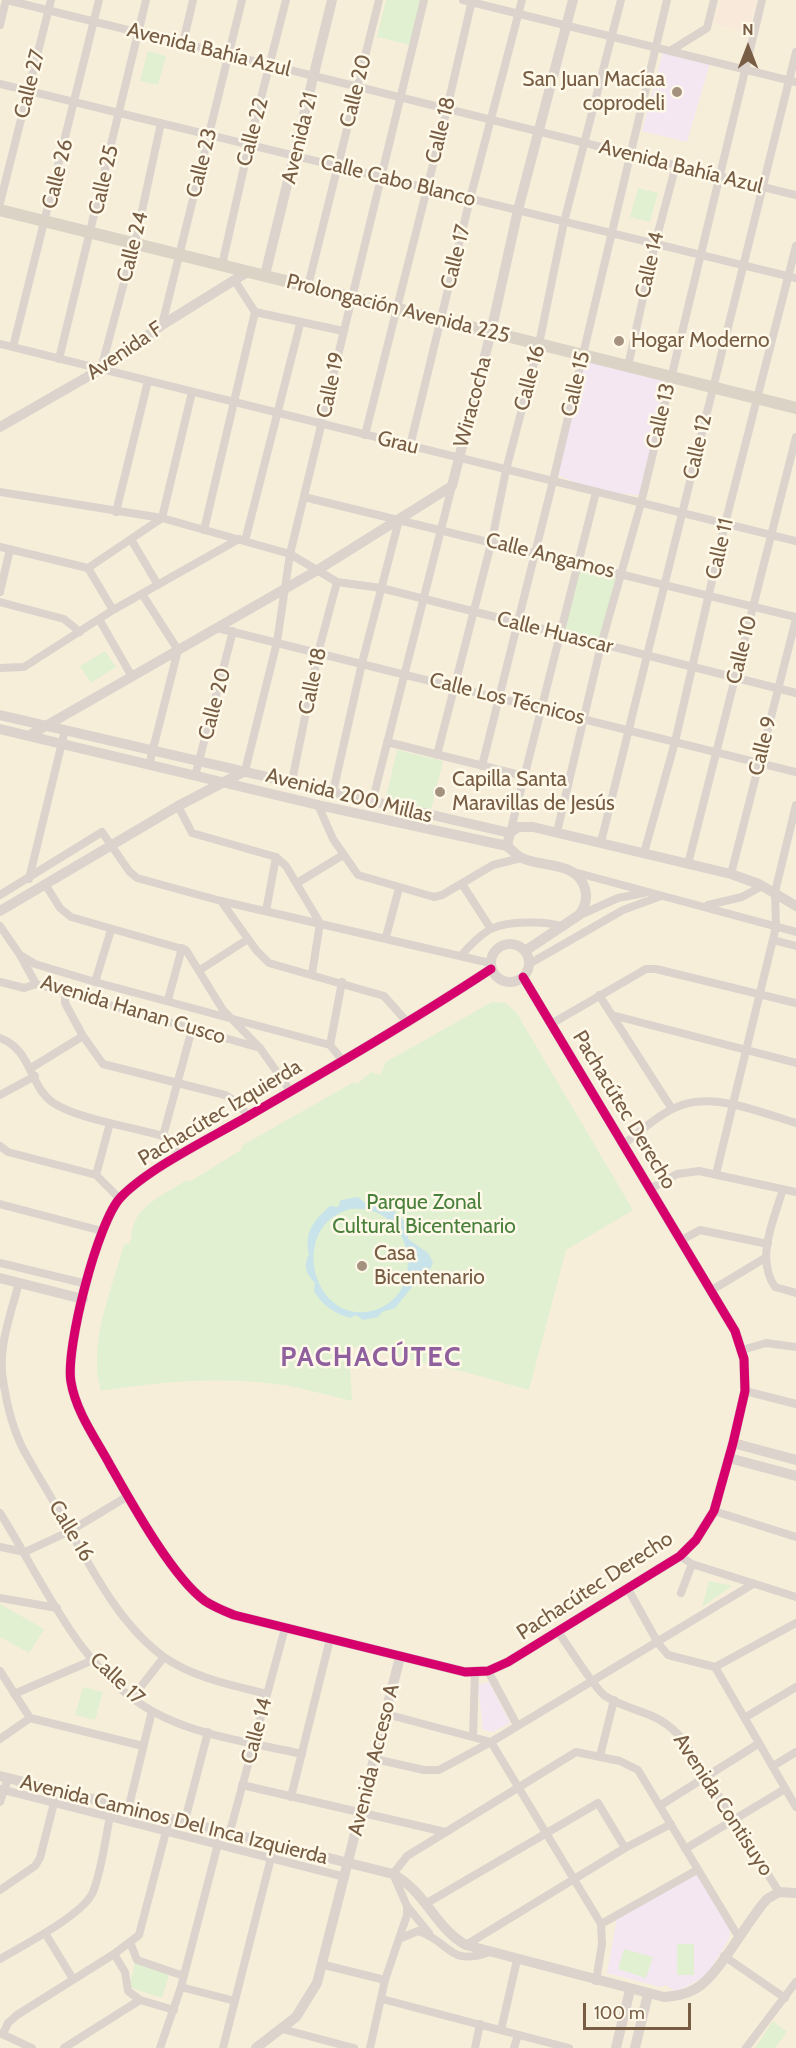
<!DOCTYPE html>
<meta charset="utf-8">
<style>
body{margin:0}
#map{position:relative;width:796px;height:2048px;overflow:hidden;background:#f8f3e8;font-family:Cabin,sans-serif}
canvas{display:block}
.north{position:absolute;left:718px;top:18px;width:60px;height:60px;-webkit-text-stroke:4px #fff9e9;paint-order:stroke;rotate:0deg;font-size:16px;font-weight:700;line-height:24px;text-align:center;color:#785d45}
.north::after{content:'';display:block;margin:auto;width:21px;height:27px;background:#785d45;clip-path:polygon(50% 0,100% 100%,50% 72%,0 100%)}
.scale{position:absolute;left:583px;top:2003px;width:108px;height:27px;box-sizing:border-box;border:3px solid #785d45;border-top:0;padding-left:8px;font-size:18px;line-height:21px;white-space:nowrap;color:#785d45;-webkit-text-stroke:4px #fff9e9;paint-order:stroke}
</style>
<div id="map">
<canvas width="796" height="2048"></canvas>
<div class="north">N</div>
<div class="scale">100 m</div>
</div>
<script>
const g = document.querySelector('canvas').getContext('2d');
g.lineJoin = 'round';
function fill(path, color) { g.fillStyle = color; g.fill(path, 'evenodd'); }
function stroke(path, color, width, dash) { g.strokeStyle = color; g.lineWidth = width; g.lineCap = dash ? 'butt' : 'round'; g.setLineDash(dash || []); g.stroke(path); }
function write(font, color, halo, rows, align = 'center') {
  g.font = font + ' Cabin,sans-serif'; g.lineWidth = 5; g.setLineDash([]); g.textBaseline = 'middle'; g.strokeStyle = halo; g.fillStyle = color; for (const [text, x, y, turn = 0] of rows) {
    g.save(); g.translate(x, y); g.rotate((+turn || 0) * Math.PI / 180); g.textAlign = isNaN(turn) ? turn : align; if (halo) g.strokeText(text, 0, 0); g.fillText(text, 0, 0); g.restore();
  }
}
const residential = new Path2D(`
 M0,0H796V2048H0Z`);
const commercial = new Path2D(`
 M721,0H756L748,32L714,24Z`);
const education = new Path2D(`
 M663,52L710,63L687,142L642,131Z
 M584,358L667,378L640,495L596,492L558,475Z
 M489,1682L510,1723L493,1732L483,1730L478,1685Z
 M697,1874L730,1930L729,1939L706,1976L676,1992L666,1985L660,1987L607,1973L617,1918Z`);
const green = new Path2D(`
 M386,0H421L410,45L377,37Z
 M148,51L166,56L158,85L140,81Z
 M638,188L658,193L650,222L630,217Z
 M579,566L616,575L600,642L563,632Z
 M105,651L116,667L91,683L80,666Z
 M397,750L443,761L431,809L385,802Z
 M492,1002L505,1003L516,1012L633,1210L566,1250L529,1390L465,1372L349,1346L352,1401C331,1396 310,1390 289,1386C226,1376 163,1381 101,1391C87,1344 112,1290 124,1244L130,1243C133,1234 131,1229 135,1221C144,1202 170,1191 187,1180L191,1181L241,1150L243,1145L354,1082L357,1084L371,1072L380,1075L386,1062Z
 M709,1581L732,1586L702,1607Z
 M0,1604L44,1629L29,1653L0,1637Z
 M83,1687L103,1692L95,1720L75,1715Z
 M677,1944H694V1975H677Z
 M624,1949L653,1957L646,1978L618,1969Z
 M135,1963L169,1975L162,1998L129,1987Z
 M773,2021L787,2032L775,2048H755Z`);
const water = new Path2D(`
 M358,1197L364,1202C378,1200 404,1212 408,1230C408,1233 408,1236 408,1239L428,1253L433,1263L424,1281L412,1287L395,1308L382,1312L378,1317L363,1320L356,1315L350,1318C334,1313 322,1305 314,1291L315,1283C306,1273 303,1267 309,1254C304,1233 313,1221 330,1206L338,1207L341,1200ZM350,1209C415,1202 430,1297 371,1311C312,1324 288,1226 350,1209Z`);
const street = new Path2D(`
 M7,0L796,195
 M463,0L796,82
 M0,25L6,0
 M183,43L193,0
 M670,51L707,28L714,0
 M0,84L796,278
 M0,203L51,0
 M222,265L249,145L286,0
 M235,281L255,312L343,331
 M308,286L379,0
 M162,325L242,0
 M0,344L796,541
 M13,347L99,0
 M59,359L146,0
 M628,366L655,244L676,165
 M101,369L137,234L161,123
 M365,435L447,109L472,0
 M410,446L470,199L522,0
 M0,492L162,518L290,554L337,582L381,588L796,693
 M304,497L796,617
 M116,512L148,381
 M204,530L255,312
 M132,541L158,585
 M245,541L300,324
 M0,547L88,568L162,518L192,392
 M88,568L113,610
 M0,592L10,549
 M142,594L178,650L149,765
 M0,602L64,619L80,632
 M99,619L131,675
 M217,628L796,772
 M0,668L24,667L113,610L239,539
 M387,742L524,776
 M437,755L492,540L506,470L539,344L564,222L621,0
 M482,766L553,481L667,0
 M245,771L277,642L290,554L424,0
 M195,776L233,631
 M292,781L318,653L337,582
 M333,792L362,663L399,520
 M372,803L452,486
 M318,805L333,839L358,875L434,897L442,895L493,865L521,858
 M178,806L192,833L276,857L286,866L320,923L312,974
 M557,832L601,645L641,503L762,0
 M510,833L596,492
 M601,842L796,52
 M644,853L675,742L725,524L796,246
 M688,864L796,437
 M574,872L796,932
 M731,874L796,619
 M29,879L65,730
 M297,883L343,855
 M45,884L60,908L71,917L186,950L223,1010L260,1048L291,1092
 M462,884L491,929
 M0,895L102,832L129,871L137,878L221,901L490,963
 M221,901L256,950L269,963L384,996L408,1023
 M708,905L742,897L762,886
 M266,911L276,857
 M580,915L618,898L644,893
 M0,926L20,955L36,984L260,1048
 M386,937L399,888
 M773,940L796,946
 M20,955L35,964L95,982L330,1045
 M461,956C469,946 478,937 489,930C504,921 547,920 563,927
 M529,964L623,910L661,896
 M200,970L248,939
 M0,982L24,988L36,984
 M95,982L111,930
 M342,982L330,1045L343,1061
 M65,993V1003L83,1036L103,1064L225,1095L238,1103L248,1116
 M599,995L672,1109
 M168,1000L182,948
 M612,1015L796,1063
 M551,1024L646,969H656L796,1003
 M0,1038C32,1050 29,1085 52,1102C76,1119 133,1127 163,1136L170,1140L179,1156
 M31,1068L83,1036
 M0,1095L35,1076
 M163,1136L192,1029
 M624,1144C641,1131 661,1112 682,1105C717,1093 762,1113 796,1123
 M0,1146L8,1152L96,1175L119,1198
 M716,1174L776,927L775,892L796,805
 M96,1175L110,1123
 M650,1189L677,1174L699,1171L796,1192
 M783,1189C774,1220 755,1258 775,1287L796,1293
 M0,1204L102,1231
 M680,1241L700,1230L768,1244
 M0,1263L87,1284
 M19,1283C11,1312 0,1342 2,1372C5,1397 11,1424 22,1447C33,1468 47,1489 58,1510C88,1561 116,1622 164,1657C194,1678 232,1685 267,1694
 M712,1290L765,1258
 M742,1350L766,1343L796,1347
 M745,1391L796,1404
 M714,1511L796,1537
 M0,1513C43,1581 79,1670 152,1711C196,1736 253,1743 302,1754
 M0,1547L25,1552L70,1531L128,1496
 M680,1556L692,1564L796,1597
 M628,1589L658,1643L668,1655L715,1667L796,1807
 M681,1593L692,1564
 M0,1598L57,1608
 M558,1632C568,1645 594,1688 605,1696C636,1715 658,1709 684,1741L779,1892
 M715,1667L796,1623
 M0,1671L30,1718L143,1746
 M488,1671L517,1725
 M14,1694L93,1660
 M132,1698L164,1657
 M386,1714L491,1742L601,1924L602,1944L596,1981
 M746,1717L796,1687
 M473,1737L475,1672
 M0,1739L30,1718
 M600,1756L614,1700
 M375,1759L424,1770H439L491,1742L753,1584
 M773,1766L796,1752
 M242,1785L445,1832
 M0,1789L345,1877
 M291,1797L330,1639
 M0,1802L8,1779
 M661,1805L758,1744
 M128,1810L152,1711
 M184,1824L208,1732
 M229,1835L285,1628
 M685,1849L785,1789
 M0,1890L35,1866L40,1858L57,1791
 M427,1903L598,1803L625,1848
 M407,1906L429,1933
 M601,1924L697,1870
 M45,1933L73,1979
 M399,1939L418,1931C452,1942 447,1967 490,1952
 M130,1942L137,1960L184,1976
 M466,1945L625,1848L671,1824
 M114,1954L125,1972L128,1991L140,2000
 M724,1956L785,1998
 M0,1959C22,1946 83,1915 93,1892C103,1866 106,1833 112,1806
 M324,1965L385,1980
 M181,1987L235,2001
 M382,1999L569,2048
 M282,2029L354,2048
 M501,2030L517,1960
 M0,2033L32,2048
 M3,2034L8,2023L17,2015L114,1954L139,1935L169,1820
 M64,2048L140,2000L174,2010
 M160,2048L181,1987L221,1832
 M223,2048L274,1846
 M370,2048L385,1980L407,1915V1906L393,1874L407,1856L576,1752L620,1761L638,1770L738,1936
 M475,2048L480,2024
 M514,2048L518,2035
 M746,2048L796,1982`);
const secondary = new Path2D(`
 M265,275L332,0
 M0,427L101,369L162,325L249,271
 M0,715L510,833L518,827H533L731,874L759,884L796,906
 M0,729L318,805L507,846L510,833
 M30,735L316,571L452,486L491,332L518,210L573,0
 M507,846C512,850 517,856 522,858C543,868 578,861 585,889C588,899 585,907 579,915L525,951
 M0,911L178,806L245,771
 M491 963a19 19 0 1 1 38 0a19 19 0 1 1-38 0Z
 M491,969C412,1021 331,1068 250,1115C213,1137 150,1167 121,1197C98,1220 65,1349 71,1382C76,1412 96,1439 110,1465C131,1502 172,1577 205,1601C214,1607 224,1611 234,1615L465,1672L488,1671L508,1662L680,1556L696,1540L714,1511L733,1443L745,1391L744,1359L735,1331L523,977
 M0,1278L83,1299
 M733,1443L796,1460
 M729,1458L796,1476
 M0,1776L393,1874C427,1893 435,1928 466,1945L664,1997C675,1996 685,1995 695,1989C719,1976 746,1922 767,1899L779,1892L796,1893
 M256,2048L296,2017L317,1983L400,1657
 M616,2048L630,1990
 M635,2048L648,1994`);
const primary = new Path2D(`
 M0,210L796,408`);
const cycleway = new Path2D(`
 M491,969C412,1021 331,1068 250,1115C213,1137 150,1167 121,1197C98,1220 65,1349 71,1382C76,1412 96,1439 110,1465C131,1502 172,1577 205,1601C214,1607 224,1611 234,1615L465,1672L488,1671L508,1662L680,1556L696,1540L714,1511L733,1443L745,1391L744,1359L735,1331L523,977`);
const markers = [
 [677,92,6,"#a5927e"],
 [619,341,6,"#a5927e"],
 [440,792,6,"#a5927e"],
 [362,1266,6,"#a5927e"]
];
const streetNames = [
 ["Avenida Bahía Azul",209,50,14],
 ["Calle 27",30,84,-76],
 ["Calle 20",356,91,-76],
 ["Calle 18",441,130,-76],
 ["Calle 22",253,132,-75],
 ["Avenida 21",300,138,-76],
 ["Calle 23",202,163,-76],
 ["Avenida Bahía Azul",681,167,14],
 ["Calle 26",58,174,-76],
 ["Calle 25",104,180,-77],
 ["Calle Cabo Blanco",398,181,14],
 ["Calle 24",133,247,-76],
 ["Calle 17",456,257,-76],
 ["Calle 14",650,265,-77],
 ["Prolongación Avenida 225",398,309,14],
 ["Avenida F",125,351,-34],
 ["Calle 16",530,378,-75],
 ["Calle 15",576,384,-77],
 ["Calle 19",331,385,-78],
 ["Wiracocha",473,402,-75],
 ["Calle 13",661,416,-77],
 ["Grau",398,443,14],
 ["Calle 12",698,447,-77],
 ["Calle 11",720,549,-77],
 ["Calle Angamos",550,556,14],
 ["Calle Huascar",555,633,14],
 ["Calle 10",742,650,-76],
 ["Calle 18",313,681,-78],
 ["Calle Los Técnicos",507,699,14],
 ["Calle 20",215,704,-75],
 ["Calle 9",763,746,-76],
 ["Avenida 200 Millas",349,796,14],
 ["Avenida Hanan Cusco",133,1010,17],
 ["Pachacútec Derecho",624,1110,59],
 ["Pachacútec Izquierda",220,1113,-31],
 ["Calle 16",71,1531,59],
 ["Pachacútec Derecho",595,1586,-33],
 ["Calle 17",117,1679,43],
 ["Calle 14",257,1731,-75],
 ["Avenida Acceso A",374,1760,-76],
 ["Avenida Contisuyo",723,1805,57],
 ["Avenida Caminos Del Inca Izquierda",174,1820,14]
];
const poiNames = [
 ["San Juan Macíaa",665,80,"right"],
 ["coprodeli",665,104,"right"],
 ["Hogar Moderno",631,341],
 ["Capilla Santa",452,780],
 ["Maravillas de Jesús",452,804],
 ["Casa",374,1254],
 ["Bicentenario",374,1278]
];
const parkNames = [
 ["Parque Zonal",424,1203],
 ["Cultural Bicentenario",424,1227]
];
const districtNames = [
 ["PACHACÚTEC",371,1358]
];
fill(residential, '#f7eeda');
fill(commercial, '#f9e9da');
fill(education, '#f5e7f2');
fill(green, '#e0f0d1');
fill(water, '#c8e3e9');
stroke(street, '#dbd3cc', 8);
stroke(secondary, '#dbd3cc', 10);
stroke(primary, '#dad3c6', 12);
stroke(cycleway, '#d6006c', 9);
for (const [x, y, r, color] of markers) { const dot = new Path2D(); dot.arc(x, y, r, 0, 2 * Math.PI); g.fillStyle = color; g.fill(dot); stroke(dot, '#fff9e9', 2); }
write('21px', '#785d45', '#fff9e9', streetNames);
write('21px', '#785d45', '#fff9e9', poiNames, 'left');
write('21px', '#49803b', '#fff9e9', parkNames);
g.letterSpacing = '1.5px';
write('bold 27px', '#8f609d', '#fff9e9', districtNames);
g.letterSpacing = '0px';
</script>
